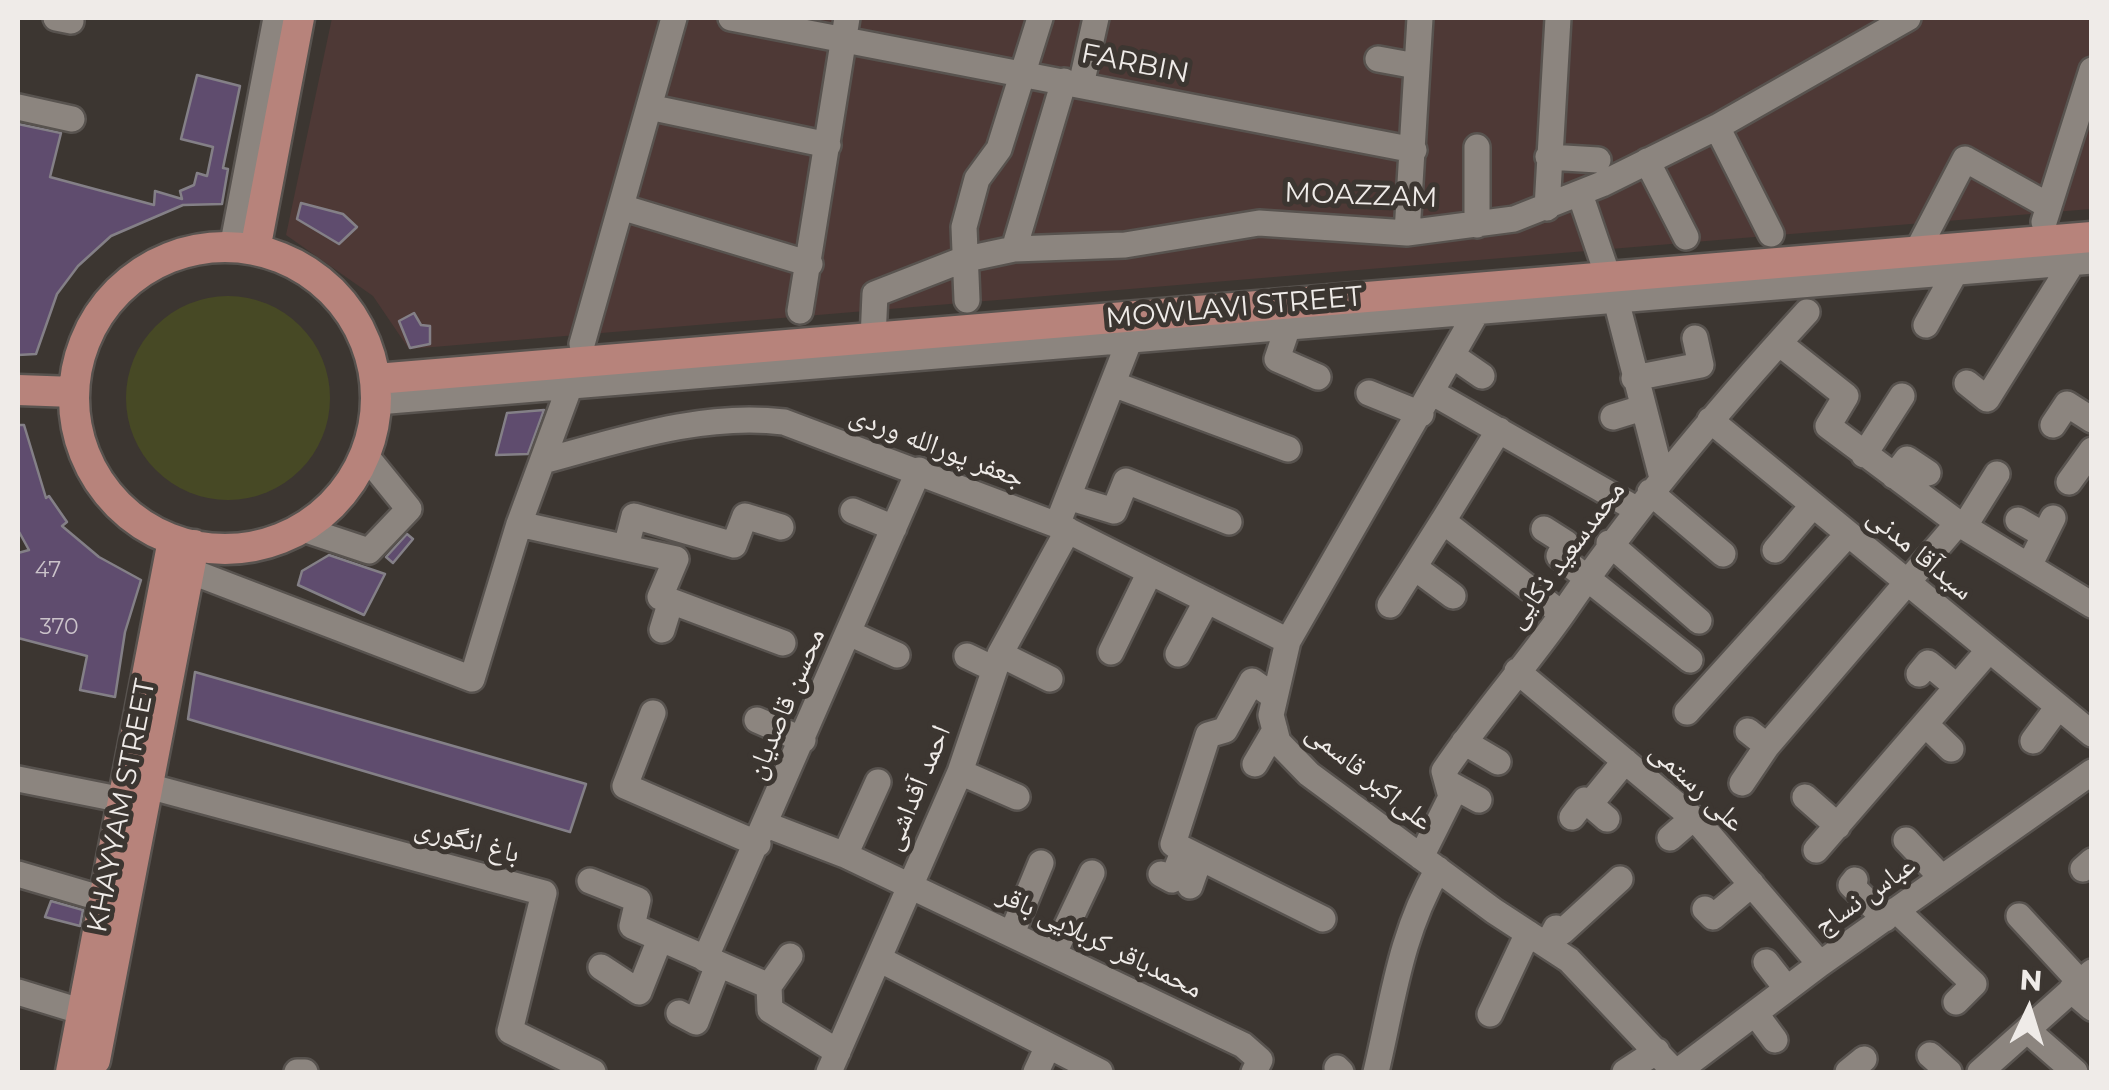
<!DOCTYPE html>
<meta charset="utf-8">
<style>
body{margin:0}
#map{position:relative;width:2109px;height:1090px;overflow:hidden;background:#3c3631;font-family:Montserrat,sans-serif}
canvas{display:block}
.frame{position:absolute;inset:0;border:20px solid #efebe8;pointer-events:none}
.north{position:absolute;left:1979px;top:960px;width:100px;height:100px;-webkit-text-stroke:8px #3c3631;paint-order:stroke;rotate:4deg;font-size:28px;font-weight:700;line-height:40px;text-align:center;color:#efebe8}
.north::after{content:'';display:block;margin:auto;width:35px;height:45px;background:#efebe8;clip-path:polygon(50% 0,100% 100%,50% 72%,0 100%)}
</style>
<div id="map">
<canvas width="2109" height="1090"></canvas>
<div class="frame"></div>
<div class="north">N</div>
</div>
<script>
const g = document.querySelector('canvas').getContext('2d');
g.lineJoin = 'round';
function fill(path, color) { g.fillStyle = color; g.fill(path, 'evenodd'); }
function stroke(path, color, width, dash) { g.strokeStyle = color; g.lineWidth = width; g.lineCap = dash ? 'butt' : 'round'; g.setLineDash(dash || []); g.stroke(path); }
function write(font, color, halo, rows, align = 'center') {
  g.font = font + ' Montserrat,"Noto Naskh Arabic",sans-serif'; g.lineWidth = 10; g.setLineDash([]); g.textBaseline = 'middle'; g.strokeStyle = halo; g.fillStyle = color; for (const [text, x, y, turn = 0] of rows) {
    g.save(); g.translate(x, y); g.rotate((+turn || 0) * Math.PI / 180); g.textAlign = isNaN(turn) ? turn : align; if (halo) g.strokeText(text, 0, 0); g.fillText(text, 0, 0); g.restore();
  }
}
const commercial = new Path2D(`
 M332,18H2091V209L409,349L373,296L286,235Z`);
const green = new Path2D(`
 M126 398a102 102 0 1 1 204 0a102 102 0 1 1-204 0Z`);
const building = new Path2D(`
 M197,75L240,86L223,168L228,169L222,204L183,205L111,236L78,266L57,294L36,354L18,355V124L61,133L50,177L154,205L155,191L182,199L180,191L194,185L197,173L207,176L213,147L181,139Z
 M301,203L343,214L357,227L339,244L297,219Z
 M414,313L421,325L430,326V344L410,348L399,321Z
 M544,410L528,454L496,455L507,413Z
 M18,425H24L46,498L49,496L67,522L62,526L99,557L141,580L125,632L115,697L80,690L87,656L18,638V553L29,550L18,530Z
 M407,534L413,539L393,563L386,557Z
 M329,555L385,574L364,615L298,585L302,571Z
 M195,672L586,784L570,832L188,719Z
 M51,901L83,910L80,926L45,917Z`);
const minor = new Path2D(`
 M56,18L71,21
 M731,18L1414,150
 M1378,59L1416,66
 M1081,85L1096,18
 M18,107L72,119
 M649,107L828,145
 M1717,127L1771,234
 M1548,157L1598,160
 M1647,161L1686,237
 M1580,194L1616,300L1662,478
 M621,207L810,264
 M1547,208L1558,18
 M2044,222L2092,70
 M1477,225V147
 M1407,233L1420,18
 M232,248L276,18
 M1014,249L1064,81
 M1917,251L1965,159L2049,206
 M967,300L964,227L977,179L999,149L1040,18
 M1483,301L1288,641L1271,715L1278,742L1309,774L1494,911L1569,960L1675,1072
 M800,311L847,18
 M1293,312L1277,359L1318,377
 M1926,325L1962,260
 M873,339L875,294L962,260L1014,249L1125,245L1259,223L1407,233L1514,219L1602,184L1717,127L1908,18
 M1779,343L1846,396L1828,426L1958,523L2092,605
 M582,344L674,18
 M1453,356L1482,376
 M1634,378L1701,365L1695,338
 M1967,383L1987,399L2079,252
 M1113,384L1288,449
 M1369,393L1421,414
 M1433,393L1636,509
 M377,402L2092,261
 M1613,417L1642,408
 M1710,420L2092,734
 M2053,425L2067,404L2092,420
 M1499,430L1443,521L1562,614
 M1864,455L1902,396
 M543,461C621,440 703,412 784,422L1057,525L1288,641
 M1894,476L1907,459L1928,473
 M2069,482L2092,450
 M1650,492L1723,554
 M1068,497L1114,511L1126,481L1229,522
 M853,511L894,528
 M2018,520L2044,535
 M519,524L676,559L660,597L783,643
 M1057,525L1134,329
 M1964,527L1997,474
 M303,529L369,551L409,509L366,456
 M1544,529L1566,543L1559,556L1690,660
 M1609,543L1699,621
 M626,547L634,516L734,545L745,516L781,527
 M1775,550L1813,505
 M2029,566L2053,518
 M1414,567L1453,596
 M190,571L472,679L519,524L575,372
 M1390,605L1443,521
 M662,630L671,601
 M849,633L897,655
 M1111,652L1150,572
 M1000,654L1050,679
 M1178,654L1207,600
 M967,656L994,669
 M1517,671L1699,823L1820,964
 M1919,674L1928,663L1957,687
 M1273,696L1252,681L1225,730L1208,735L1173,844L1323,919
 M1687,712L1848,534
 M653,713L625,786L758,844
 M757,720L803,740
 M1925,724L1951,749
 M2033,741L2058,707
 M1464,742L1498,762
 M1767,746L1958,523
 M1255,764L1275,730
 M960,772L1017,797
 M18,779L123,800
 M1448,783L1479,800
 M1742,783L1767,746L1748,731
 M148,786L544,893L510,1031L593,1072
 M1805,797L1838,826
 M1590,804L1625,761
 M1572,817L1585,800L1607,819
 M767,825L845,855L1243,1045L1260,1060L1254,1072
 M1670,838L1693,818
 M1906,840L1942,878
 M1816,850L1989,650
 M845,855L878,782
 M1421,857L1451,797L1444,771C1481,716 1525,667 1563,613C1637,505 1719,408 1807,312
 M2083,869L2092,861
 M18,874L103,899
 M1161,874L1172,880L1184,850
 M1855,880L1851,885L1885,919
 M590,881L638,900L632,926L769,986L770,1010L838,1052
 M1190,886L1200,858
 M1705,909L1713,917L1752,884
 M1896,910L1974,984L1956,1002
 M2019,916L2080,982
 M1012,933L1041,863
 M1547,945L1556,928L1562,932L1620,879
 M1054,953L1092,873
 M705,959L919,470
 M879,959L1100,1072
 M1766,962L1787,989
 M601,967L639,992L660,939
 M769,986L790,956
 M2071,990L2092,1008
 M18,992L83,1012
 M679,1013L696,1022L718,965
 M1755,1013L1775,1040
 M1490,1014L1528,933
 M2027,1030L2075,1072
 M1930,1055L1949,1072
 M1337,1068L1341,1072
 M297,1072H305
 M829,1072L960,772L1000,654L1068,530
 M1036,1072L1048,1046
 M1376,1072C1393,1000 1400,935 1438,869
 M1625,1072L1657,1051
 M1677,1072L1820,964L2092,772
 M1848,1072L1864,1059
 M1980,1072L2092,972`);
const major = new Path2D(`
 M74 398a151 151 0 1 1 302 0a151 151 0 1 1-302 0Z
 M255,250L299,18
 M376,379L2092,237
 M18,390L74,392
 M95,1060L194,545
 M71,1072L173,540`);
const numberNames = [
 ["47",48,571],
 ["370",59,628]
];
const streetNames = [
 ["FARBIN",1135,64,11],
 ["MOAZZAM",1361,196,2],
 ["MOWLAVI STREET",1234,308,-5],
 ["جعفر پورالله وردی",937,447,21],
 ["سیدآقا مدنی",1920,554,40],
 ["محمدسعید ذکایی",1566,555,-53],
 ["محسن قاصدیان",786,704,-67],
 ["علی‌اکبر قاسمی",1369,777,39],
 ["علی رستمی",1697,787,43],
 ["احمد آقداشی",917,788,-67],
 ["KHAYYAM STREET",122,806,-79],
 ["باغ انگوری",467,841,15],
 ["عباس نساج",1865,896,-35],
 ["محمدباقر کربلایی باقر",1100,942,26]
];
fill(commercial, '#4e3936');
fill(green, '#474925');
fill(building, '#5f4c6e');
stroke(building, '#848087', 2.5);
stroke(minor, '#58534f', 30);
stroke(major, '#58534f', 35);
stroke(minor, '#8c857f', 25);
stroke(major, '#b7837b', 30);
write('22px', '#cbc3ca', null, numberNames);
write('28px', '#efebe8', '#3c3631', streetNames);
</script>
